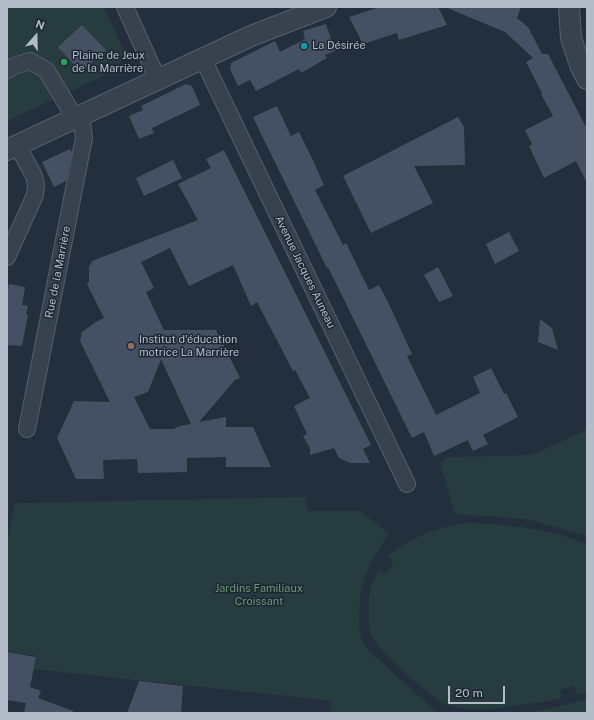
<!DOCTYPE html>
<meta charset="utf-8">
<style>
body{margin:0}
#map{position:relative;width:594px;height:720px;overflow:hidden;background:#242f3e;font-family:"Public Sans",sans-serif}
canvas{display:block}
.frame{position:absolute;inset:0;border:8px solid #b4bcc9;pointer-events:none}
.north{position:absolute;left:16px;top:16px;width:40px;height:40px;-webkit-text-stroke:3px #1d2633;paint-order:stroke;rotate:20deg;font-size:11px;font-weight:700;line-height:16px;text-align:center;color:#b4bcc9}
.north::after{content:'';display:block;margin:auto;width:14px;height:18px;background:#b4bcc9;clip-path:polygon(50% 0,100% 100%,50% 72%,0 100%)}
.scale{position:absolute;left:448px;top:686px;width:57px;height:18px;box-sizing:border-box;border:2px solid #b4bcc9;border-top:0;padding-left:5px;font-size:12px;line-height:14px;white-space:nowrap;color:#b4bcc9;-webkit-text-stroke:3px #1d2633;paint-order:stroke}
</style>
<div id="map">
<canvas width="594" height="720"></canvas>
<div class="frame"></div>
<div class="north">N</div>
<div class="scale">20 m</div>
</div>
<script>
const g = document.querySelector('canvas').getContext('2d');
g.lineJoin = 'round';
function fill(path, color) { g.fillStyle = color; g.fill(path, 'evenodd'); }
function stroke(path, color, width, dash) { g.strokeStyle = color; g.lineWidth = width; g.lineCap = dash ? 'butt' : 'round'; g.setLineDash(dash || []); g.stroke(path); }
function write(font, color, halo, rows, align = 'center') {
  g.font = font + ' "Public Sans",sans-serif'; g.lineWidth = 3; g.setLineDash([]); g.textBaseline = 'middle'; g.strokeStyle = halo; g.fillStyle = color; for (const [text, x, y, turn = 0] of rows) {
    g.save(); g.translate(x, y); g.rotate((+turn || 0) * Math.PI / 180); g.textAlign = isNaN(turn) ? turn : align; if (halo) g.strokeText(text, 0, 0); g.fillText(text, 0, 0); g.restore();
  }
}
const green = new Path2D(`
 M7,7H104L125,53L116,70L7,121Z
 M587,430V536L526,519L455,514L440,463L447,457L531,455Z
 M307,497V511H360L389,533L375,555L366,574L360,597L359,625L361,638L370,652L438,713H329L332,701L33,669L36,656L7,651V543L15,503Z
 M465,523C497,523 529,527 560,535C569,538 578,541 587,544V692L577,695L574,686L560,690L562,698L542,702L491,709H464L455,708L440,702L405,673L383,652L371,636L369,624V598L371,586L379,569L386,573L393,564L388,556C408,538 438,527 465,523Z
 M587,699V713H529V712L553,708Z`);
const building = new Path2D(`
 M380,7H438L447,25L399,40L397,33L363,44L349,17Z
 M445,7H521L517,18L528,27L542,54H548L587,129V183L576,161L544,178L529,146L532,144L525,130L553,116L541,94L542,93L526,62L533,58L505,32Z
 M326,24L335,51L325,55L327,58L301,73L299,69L256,91L250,80L238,86L230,69L231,63L275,41L280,52L305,39L303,31Z
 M82,25L106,50L81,72L58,47Z
 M186,84L192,86L200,105L152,128L154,133L139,139L129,116L143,110L141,106Z
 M277,106L291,136L299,132L311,156L324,185L315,190L343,245L346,243L369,290L379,285L388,302L412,354L407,356L436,415L480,393L473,377L491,368L504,394L506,393L518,417L483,435L488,444L473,451L468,440L434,456L424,432L412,438L328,267L327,268L263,138L253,117Z
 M458,117L464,127L465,165L414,166L433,203L371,233L343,176Z
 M70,149L72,152L66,181L54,187L42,162Z
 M224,150L371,445L363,449L370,463H350L339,458L334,448L310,455V448L303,436L307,434L294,406L310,398L295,370L293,371L257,302L251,306L233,265L189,286L170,248L141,262L154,288L146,292L164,330H216L240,378L235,380L199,422L226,417V427H253L271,467H226V457L187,458V472L138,473L137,459L103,460L104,479H76L57,438L74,401L110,402L80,341L82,332L96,322L104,318L87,284L89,282V267L92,261L198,220L178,184L211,168L206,159ZM161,359L191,424L180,426L173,429H150L134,397L148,392Z
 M173,160L182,178L144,196L136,178Z
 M509,232L519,251L495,264L486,244Z
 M438,267L453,296L439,302L424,275Z
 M9,284L25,287L22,305L28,306L26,314L28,315L22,346L7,345V295Z
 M540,319L552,328L558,350L538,342Z
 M7,652L36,657L30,687L41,691L38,698L73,711V713H24L26,703L7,700Z
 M139,681L183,686L181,713H127Z`);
const minor = new Path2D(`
 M125,7L158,80
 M203,59L407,484
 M7,70L14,66L30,61L46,70L75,118
 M7,257L35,195L36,184L34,176L17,145
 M27,429L84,138L81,115`);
const tertiary = new Path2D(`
 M569,7L571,38L580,65L587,79
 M7,150L251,36L326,7`);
const markers = [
 [304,46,4,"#0f9aa8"],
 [64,62,4,"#2e9e5b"],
 [131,346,4,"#8d6e63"]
];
const poiNames = [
 ["La Désirée",312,46],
 ["Plaine de Jeux",72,56],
 ["de la Marrière",72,69],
 ["Institut d'éducation",139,340],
 ["motrice La Marrière",139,353]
];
const streetNames = [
 ["Rue de la Marrière",58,272,-79],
 ["Avenue Jacques Auneau",305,272,64]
];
const parkNames = [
 ["Jardins Familiaux",259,589],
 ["Croissant",259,602]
];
fill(green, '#263c3f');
fill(building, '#455162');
stroke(minor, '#565f6c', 18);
stroke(tertiary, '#565f6c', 22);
stroke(minor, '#38414e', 16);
stroke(tertiary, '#38414e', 20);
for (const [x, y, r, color] of markers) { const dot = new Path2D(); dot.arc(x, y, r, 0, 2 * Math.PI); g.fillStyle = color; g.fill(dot); stroke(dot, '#1d2633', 1.5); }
write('11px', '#b4bcc9', '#1d2633', poiNames, 'left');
write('11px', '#b4bcc9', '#1d2633', streetNames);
write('11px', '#6b9a76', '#1d2633', parkNames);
</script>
